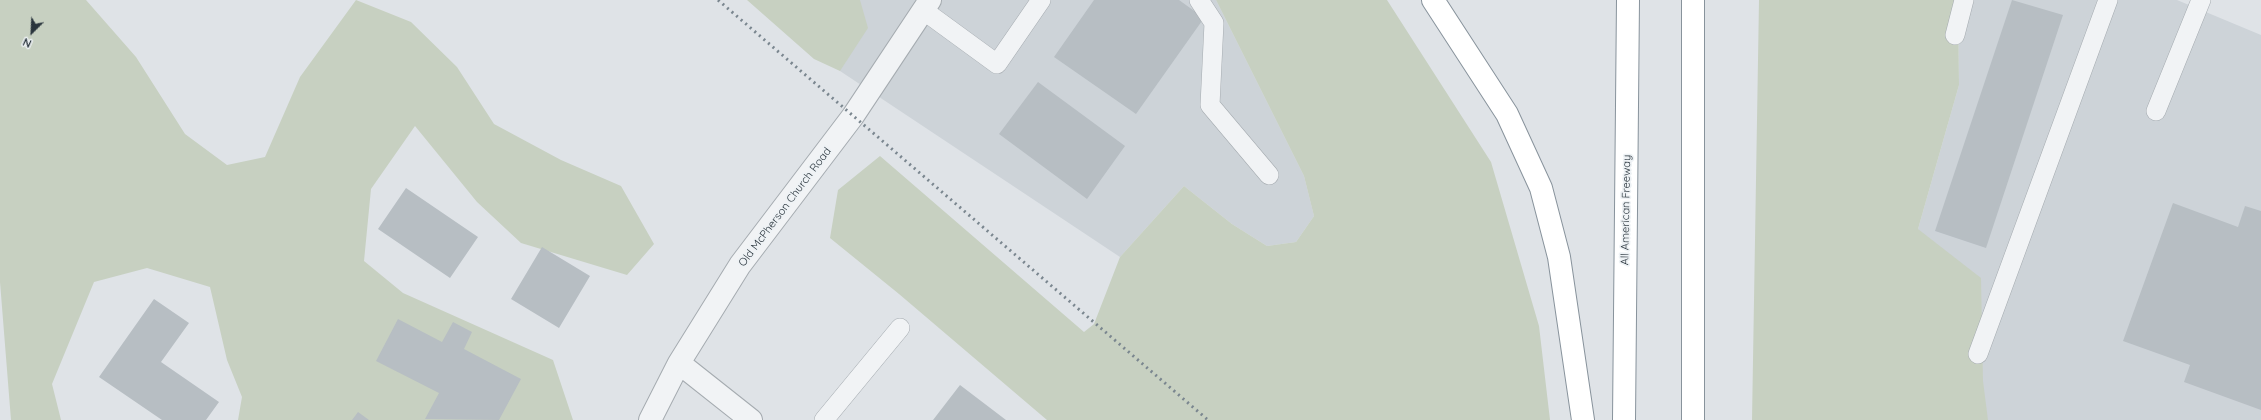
<!DOCTYPE html>
<style>
body{margin:0}
#map{position:relative;width:2261px;height:420px;overflow:hidden;background:#dfe3e7;font-family:Quicksand,sans-serif}
canvas{display:block}
.north{position:absolute;left:12px;top:12px;width:40px;height:40px;-webkit-text-stroke:3px #eef2f5;paint-order:stroke;rotate:204deg;font-size:11px;font-weight:700;line-height:16px;text-align:center;color:#29343c}
.north::after{content:'';display:block;margin:auto;width:14px;height:18px;background:#29343c;clip-path:polygon(50% 0,100% 100%,50% 72%,0 100%)}
</style>
<div id="map">
<canvas width="2261" height="420"></canvas>
<div class="north">N</div>
</div>
<script>
const g = document.querySelector('canvas').getContext('2d');
g.lineJoin = 'round';
function fill(path, color) { g.fillStyle = color; g.fill(path, 'evenodd'); }
function stroke(path, color, width, dash) { g.strokeStyle = color; g.lineWidth = width; g.lineCap = dash ? 'butt' : 'round'; g.setLineDash(dash || []); g.stroke(path); }
function write(font, color, halo, rows, align = 'center') {
  g.font = font + ' Quicksand,sans-serif'; g.lineWidth = 3.5; g.setLineDash([]); g.textBaseline = 'middle'; g.strokeStyle = halo; g.fillStyle = color; for (const [text, x, y, turn = 0] of rows) {
    g.save(); g.translate(x, y); g.rotate((+turn || 0) * Math.PI / 180); g.textAlign = isNaN(turn) ? turn : align; if (halo) g.strokeText(text, 0, 0); g.fillText(text, 0, 0); g.restore();
  }
}
const built = new Path2D(`
 M805,0H1216L1304,176L1314,216L1296,242L1267,246L1232,224L1184,186L1120,257L840,71Z
 M1958,0H2177L2261,35V420H1984L1918,229L1959,85Z`);
const green = new Path2D(`
 M0,0H86L136,57L185,134L227,165L265,157L300,77L356,0L411,22L457,67L494,124L561,160L621,186L654,244L627,275L521,243L477,202L415,126L371,189L364,261L403,293L553,360L573,420H238L242,397L227,360L210,287L147,268L94,282L52,384L61,420H11L0,282Z
 M747,0H860L868,28L840,71L814,59Z
 M1216,0H1387L1491,162L1539,326L1550,420H1047L899,294L830,238L838,190L880,156L1084,332L1094,324L1120,257L1184,186L1232,224L1267,246L1296,242L1314,216L1304,176Z
 M1759,0H1958L1959,85L1918,229L1981,278L1983,381L1988,420H1752Z`);
const building = new Path2D(`
 M1094,0H1179L1204,18L1136,114L1054,57Z
 M2012,0L2063,15L1986,248L1935,231Z
 M1038,82L1125,146L1087,199L999,134Z
 M406,188L478,237L450,278L378,229Z
 M2173,203L2238,227L2245,206L2261,211V410L2184,382L2190,365L2123,341Z
 M542,247L590,276L559,328L511,299Z
 M154,299L189,323L161,362L219,402L206,420H162L99,377Z
 M398,319L442,342L453,322L472,332L464,349L521,379L499,420L425,419L439,393L376,361Z
 M960,385L1006,420H933Z
 M358,412L369,420H352Z`);
const lane = new Path2D(`
 M1199,0L1214,23L1210,105L1269,175
 M923,10L997,64L1041,0
 M1955,35L1964,0
 M2156,111L2201,0
 M1978,354L2108,0
 M824,420L900,328`);
const street = new Path2D(`
 M679,363L751,420
 M650,420L679,363L740,265L853,116L930,0`);
const highway = new Path2D(`
 M1433,0L1507,114L1541,188L1559,257L1583,420
 M1624,420L1628,0
 M1693,420V0`);
const rail = new Path2D(`
 M718,0L1208,420`);
const streetNames = [
 ["Old McPherson Church Road",785,207,-53],
 ["All American Freeway",1626,210,-89]
];
fill(built, '#cdd3d8');
fill(green, '#c7d0c1');
fill(building, '#b7bec3');
stroke(lane, '#a5abb0', 20);
stroke(street, '#a5abb0', 24);
stroke(highway, '#88939c', 24);
stroke(lane, '#f1f3f5', 19);
stroke(street, '#f1f3f5', 22);
stroke(highway, '#fff', 22);
stroke(rail, '#7a868f', 3, [2, 4]);
write('11px', '#29343c', '#eef2f5', streetNames);
</script>
